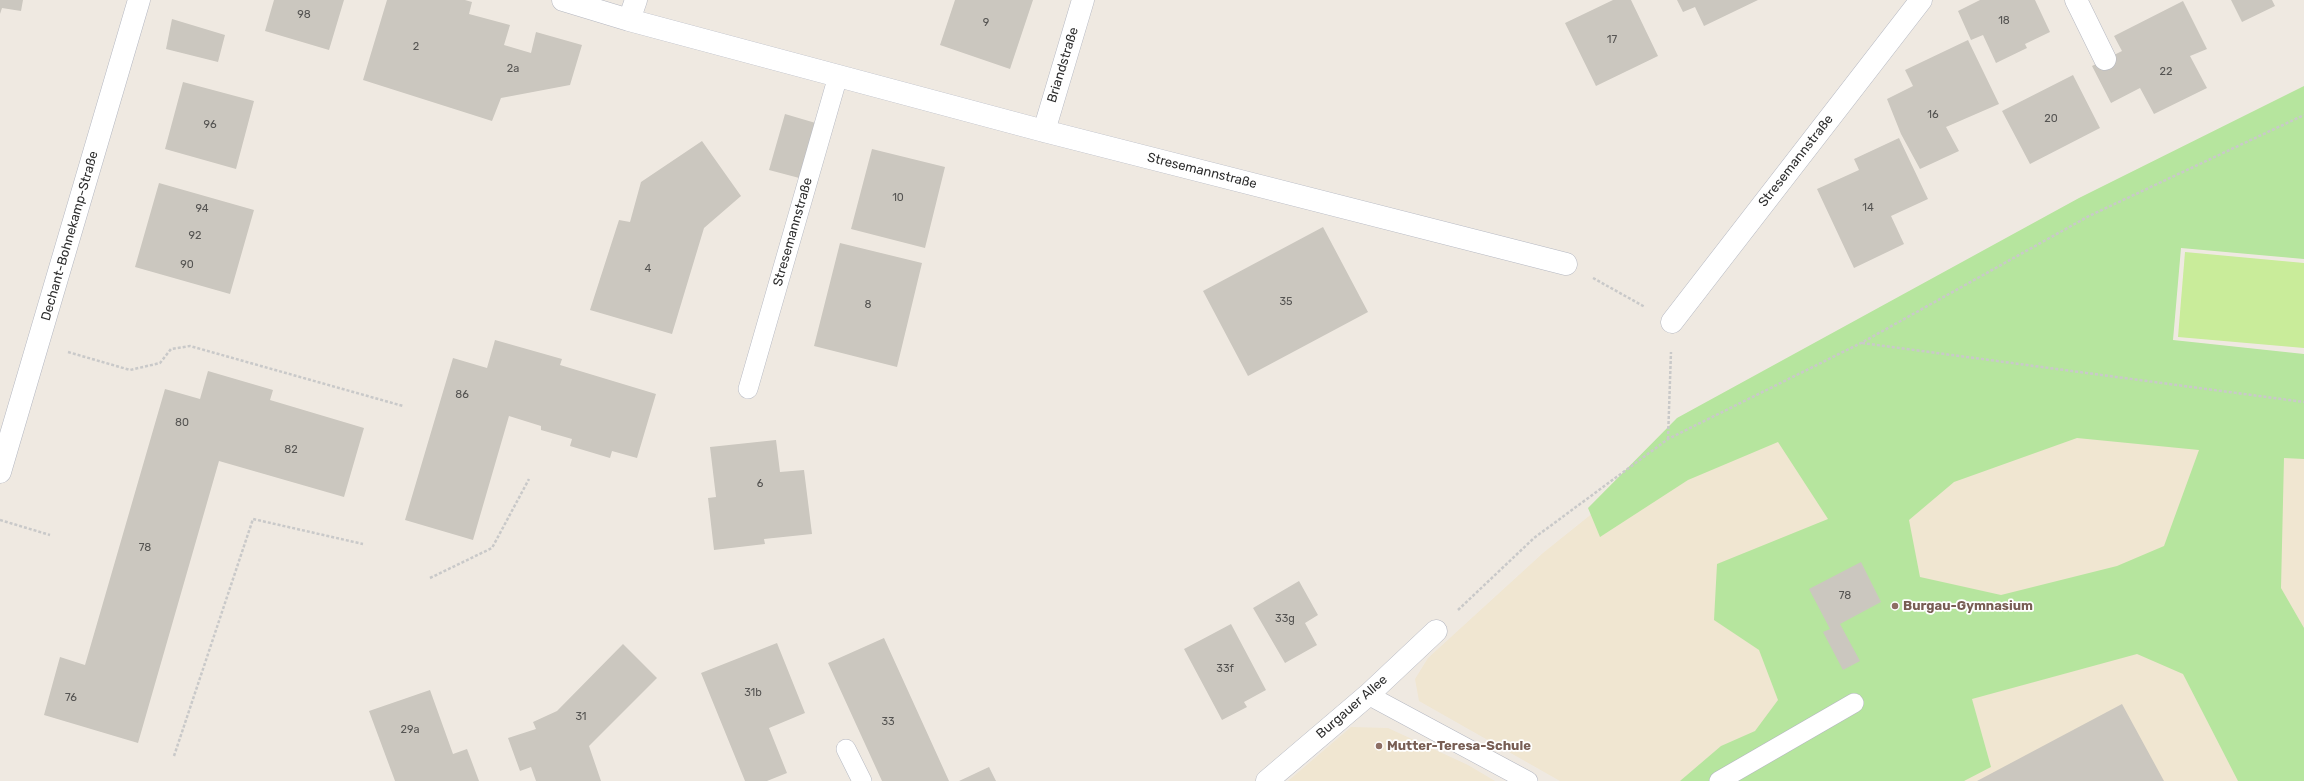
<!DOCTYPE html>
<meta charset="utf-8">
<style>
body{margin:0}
canvas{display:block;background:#efe9e1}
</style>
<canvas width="2304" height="781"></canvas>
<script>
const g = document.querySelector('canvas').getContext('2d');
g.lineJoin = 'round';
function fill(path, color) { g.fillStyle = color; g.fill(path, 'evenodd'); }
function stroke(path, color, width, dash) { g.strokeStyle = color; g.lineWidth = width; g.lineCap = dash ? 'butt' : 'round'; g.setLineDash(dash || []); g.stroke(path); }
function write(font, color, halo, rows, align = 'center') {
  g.font = font + ' Rubik,sans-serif'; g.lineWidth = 3.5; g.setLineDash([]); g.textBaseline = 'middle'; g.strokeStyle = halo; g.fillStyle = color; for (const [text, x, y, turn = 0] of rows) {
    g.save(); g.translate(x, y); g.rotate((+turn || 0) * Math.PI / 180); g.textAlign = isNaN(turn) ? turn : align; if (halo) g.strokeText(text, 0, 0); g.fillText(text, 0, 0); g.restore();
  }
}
const education = new Path2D(`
 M1862,373L2304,438V781H1560L1419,701L1415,679L1428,658L1543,553L1644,472Z
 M1351,727L1388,728L1468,765L1495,781H1288Z`);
const green = new Path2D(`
 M2304,86V259L2181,248L2173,340L2304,354V459L2284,458L2281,588L2304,628V781H2238L2183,674L2137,654L1972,699L1991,767L1964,781H1680L1721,746L1755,731L1778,700L1759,650L1714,620L1717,564L1828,519L1778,442L1688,480L1600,537L1588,508L1677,418L2079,198ZM2077,438L2199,450L2164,546L2117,566L2001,595L1920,577L1909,520L1954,482Z`);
const pitch = new Path2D(`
 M2185,252L2304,263V348L2178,337Z`);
const building = new Path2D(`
 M0,0H23L21,11L2,8L0,14Z
 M274,0H344L329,50L265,31Z
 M387,0H465L472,2L469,14L510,25L504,45L531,53L536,32L582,45L570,85L501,98L492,121L363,80Z
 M955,0H1033L1010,69L940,45Z
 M1613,0H1631L1658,56L1596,86L1565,23Z
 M1677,0H1758L1704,26L1695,7L1683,12Z
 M1980,0H2035L2050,32L2025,44L2027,48L1996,63L1983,35L1971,40L1958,11Z
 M2231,0H2272L2275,6L2242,22Z
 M2183,1L2207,49L2190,56L2207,88L2154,114L2140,88L2111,103L2092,66L2122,51L2114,36Z
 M172,19L225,35L218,62L166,49Z
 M1968,40L1999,104L1946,127L1959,151L1920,169L1901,134L1887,99L1913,86L1905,70Z
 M2073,75L2100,128L2030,164L2002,111Z
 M183,82L254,101L236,169L165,149Z
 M785,114L819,124L803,179L769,170Z
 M1899,138L1928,199L1891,216L1904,244L1854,268L1817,189L1859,170L1854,159Z
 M702,141L741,196L704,228L672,334L590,310L619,220L630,222L641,182Z
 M872,149L945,167L925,248L851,229Z
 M159,183L254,210L230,294L135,267Z
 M1323,227L1368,312L1248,376L1203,291Z
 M840,243L922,263L897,367L814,346Z
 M495,340L562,359L560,365L656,394L637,458L612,451L610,458L570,446L572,439L541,430V426L509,416L473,540L405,520L453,358L487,368Z
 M208,371L273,390L270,400L364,428L344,497L219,461L138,743L44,715L60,657L85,665L165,389L200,399Z
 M776,440L780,472L804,470L812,534L764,539L765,544L714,550L708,498L716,497L710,447Z
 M1861,562L1881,602L1840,624L1860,661L1843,670L1823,632L1830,629L1809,589Z
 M1299,581L1318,615L1305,623L1317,645L1285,663L1253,608Z
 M1231,624L1266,690L1244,702L1247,707L1222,720L1184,649Z
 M884,638L949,781H882L828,663Z
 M777,643L805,713L769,728L787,773L767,781H745L701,673Z
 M623,644L657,678L589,746L601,781H536L531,767L520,771L508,738L536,729L533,722L557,711Z
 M430,690L453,754L467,749L479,781H395L369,711Z
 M2122,704L2164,781H1977Z
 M989,767L996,781H959Z`);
const path = new Path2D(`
 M1593,278L1645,307
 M1862,343L2304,402
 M68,352L130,370L160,363L171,349L190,346L403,406
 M1668,439L1671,352
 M0,520L50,535
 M430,578L492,548L529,479
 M1458,610L1534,538L1668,439L1861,343L2089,216L2304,115
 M174,756L253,519L363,544`);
const lane = new Path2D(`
 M748,389L838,76
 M1368,695L1528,781
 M846,749L862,781
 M1719,781L1854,703`);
const street = new Path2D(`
 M563,0L629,20L1044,131L1566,264
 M2076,0L2105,59
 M629,20L636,0
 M1044,131L1083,0
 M1672,322L1921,0
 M1267,781L1368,695L1436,631`);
const secondary = new Path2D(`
 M0,472L139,0`);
const markers = [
 [1895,606,4,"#8d6e63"],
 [1379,746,4,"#8d6e63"]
];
const numberNames = [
 ["98",304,15],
 ["18",2004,21],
 ["9",986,23],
 ["17",1612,40],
 ["2",416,47],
 ["2a",513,69],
 ["22",2166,72],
 ["16",1933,115],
 ["20",2051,119],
 ["96",210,125],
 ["10",898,198],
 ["14",1868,208],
 ["94",202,209],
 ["92",195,236],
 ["90",187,265],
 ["4",648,269],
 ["35",1286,302],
 ["8",868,305],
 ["86",462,395],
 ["80",182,423],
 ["82",291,450],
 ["6",760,484],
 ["78",145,548],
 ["78",1845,596],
 ["33g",1285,619],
 ["33f",1225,669],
 ["31b",753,693],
 ["76",71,698],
 ["31",581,717],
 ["33",888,722],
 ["29a",410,730]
];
const streetNames = [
 ["Briandstraße",1063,65,-73],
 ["Stresemannstraße",1796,161,-52],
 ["Stresemannstraße",1202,171,14],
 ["Stresemannstraße",793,232,-74],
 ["Dechant-Bohnekamp-Straße",70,236,-74],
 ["Burgauer Allee",1352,707,-41]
];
const educationNames = [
 ["Burgau-Gymnasium",1903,606],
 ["Mutter-Teresa-Schule",1387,746]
];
fill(education, '#f0e6d1');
fill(green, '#b6e59e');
fill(pitch, '#c9ec9a');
fill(building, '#cbc7bf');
stroke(lane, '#b4b7c1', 20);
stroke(street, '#b4b7c1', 23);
stroke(secondary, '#b4b7c1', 23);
stroke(path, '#c9c9c9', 2.5, [3, 2]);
stroke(lane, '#fff', 19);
stroke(street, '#fff', 22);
stroke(secondary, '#fff', 22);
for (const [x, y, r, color] of markers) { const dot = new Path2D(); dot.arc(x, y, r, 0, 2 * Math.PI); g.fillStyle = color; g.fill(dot); stroke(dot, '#fff', 1.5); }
write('11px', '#555452', null, numberNames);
write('13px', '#2e2e2e', '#fff', streetNames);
write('bold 13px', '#785e54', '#fff', educationNames, 'left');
</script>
